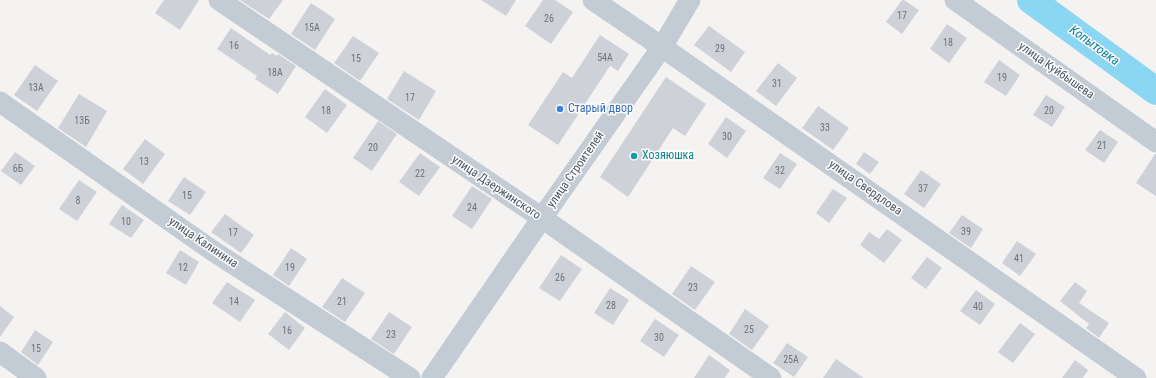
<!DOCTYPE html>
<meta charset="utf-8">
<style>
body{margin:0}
canvas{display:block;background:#f5f2f2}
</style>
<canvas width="1156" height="378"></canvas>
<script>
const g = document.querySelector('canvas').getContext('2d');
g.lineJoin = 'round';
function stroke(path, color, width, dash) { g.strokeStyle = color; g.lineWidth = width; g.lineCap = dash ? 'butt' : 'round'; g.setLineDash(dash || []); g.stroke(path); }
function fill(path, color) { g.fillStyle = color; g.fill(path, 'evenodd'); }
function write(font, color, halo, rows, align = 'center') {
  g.font = font + ' "Roboto Condensed",sans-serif'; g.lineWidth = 3; g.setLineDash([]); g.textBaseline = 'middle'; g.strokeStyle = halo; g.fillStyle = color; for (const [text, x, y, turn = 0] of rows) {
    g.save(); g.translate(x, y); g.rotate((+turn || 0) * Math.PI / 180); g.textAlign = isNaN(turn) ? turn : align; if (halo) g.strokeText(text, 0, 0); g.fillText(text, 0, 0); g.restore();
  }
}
const river = new Path2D(`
 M1031,0L1156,91`);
const building = new Path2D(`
 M164,0H199L180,30L155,13Z
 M240,0H283L269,19Z
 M481,0H516L506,16Z
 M543,0H555L573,12L551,44L525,26Z
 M902,0H904L919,10L902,34L886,22Z
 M311,3L335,19L315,50L291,34Z
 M947,24L967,38L949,63L930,49Z
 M709,26L745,52L731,72L694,45Z
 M231,28L270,55L272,53L277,56L278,54L296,66L278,94L255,79L257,76L217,49Z
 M600,35L629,54L618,71L610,66L558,145L528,125L563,72L572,78Z
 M353,36L379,53L360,81L334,63Z
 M999,60L1020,75L1006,96L984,82Z
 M778,63L797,78L776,106L756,91Z
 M35,65L58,81L37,111L14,95Z
 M404,71L436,91L419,120L387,99Z
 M666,77L706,104L685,136L673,128L628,197L600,177Z
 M325,89L347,105L327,133L305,117Z
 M79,94L107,111L86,147L58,128Z
 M1046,95L1065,107L1052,127L1033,115Z
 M818,106L849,128L833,150L802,128Z
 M726,117L746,131L727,158L708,144Z
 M378,121L397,134L372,171L353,158Z
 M1100,130L1118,142L1104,163L1085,150Z
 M145,139L165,154L143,184L123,169Z
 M15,152L35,166L21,185L1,171Z
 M864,152L879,162L870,174L856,164Z
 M420,153L440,167L419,196L399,182Z
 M780,153L797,164L780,189L763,178Z
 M1155,154H1156V196L1136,183Z
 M921,170L941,184L924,208L904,194Z
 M184,177L206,192L190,215L168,201Z
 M79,180L97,192L77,221L59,209Z
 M472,186L492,199L472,229L452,216Z
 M833,189L847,198L829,223L816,213Z
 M122,205L144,220L131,238L109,224Z
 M225,214L254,235L241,253L211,232Z
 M962,215L983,229L971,248L949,233Z
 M887,229L902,240L884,263L860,245L869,232L879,239Z
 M1017,241L1036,254L1020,276L1002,263Z
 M291,248L307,259L289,286L273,275Z
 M180,250L199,262L186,285L166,273Z
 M561,255L582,269L560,301L539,288Z
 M927,257L942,268L926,289L911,278Z
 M691,266L715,282L695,310L672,294Z
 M342,278L365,293L345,322L322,307Z
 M227,282L255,300L240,322L212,303Z
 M1075,282L1087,291L1079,303L1109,323L1099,338L1086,328L1089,324L1060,301Z
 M610,288L629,300L613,325L594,313Z
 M976,290L995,304L980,325L960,311Z
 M0,306L14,317L0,337Z
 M745,309L769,326L752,350L729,334Z
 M285,312L305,328L289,350L268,334Z
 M389,312L412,327L394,354L371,339Z
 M655,319L679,335L664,357L640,341Z
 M1020,323L1035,334L1013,363L998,352Z
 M35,330L53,342L38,365L21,352Z
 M787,343L808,357L794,377L773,363Z
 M709,355L730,370L725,378H694Z
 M836,359L864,378H823Z
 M1075,360L1088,370L1083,378H1062Z`);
const minor = new Path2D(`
 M219,0L542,218L771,378
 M593,0L662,47L1136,378
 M955,0L1156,142
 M0,102L213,251L410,378
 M0,352L36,378
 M432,378L542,218L662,47L690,0`);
const markers = [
 [560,109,4,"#3f7fe0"],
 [634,156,4,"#0f9aa8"]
];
const numberNames = [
 ["17",902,16],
 ["26",549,19],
 ["15А",312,28],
 ["18",948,43],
 ["16",234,46],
 ["29",720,49],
 ["54А",605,58],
 ["15",356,59],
 ["18А",275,73],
 ["19",1002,78],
 ["31",777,84],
 ["13А",36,88],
 ["17",410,98],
 ["18",326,111],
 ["20",1049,111],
 ["13Б",82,121],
 ["33",825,128],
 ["30",727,137],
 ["21",1102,146],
 ["20",373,148],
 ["13",144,162],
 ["6Б",18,169],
 ["32",780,171],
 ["22",420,174],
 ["37",923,189],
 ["15",187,196],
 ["8",78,201],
 ["24",472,208],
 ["10",126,222],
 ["39",966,232],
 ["17",233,233],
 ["41",1019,259],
 ["12",183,268],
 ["19",290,268],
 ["26",560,278],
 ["23",693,288],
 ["14",234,302],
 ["21",342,302],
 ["28",611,306],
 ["40",978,307],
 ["25",749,330],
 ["16",287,331],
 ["23",391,335],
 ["30",659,338],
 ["15",36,349],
 ["25А",791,360]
];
const streetNames = [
 ["улица Куйбышева",1056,71,35],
 ["улица Строителей",576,170,-55],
 ["улица Дзержинского",496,188,34],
 ["улица Свердлова",865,188,35],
 ["улица Калинина",203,243,34]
];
const shopNames = [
 ["Старый двор",568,109]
];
const cultureNames = [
 ["Хозяюшка",642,156]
];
const waterNames = [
 ["Копытовка",1094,46,36]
];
stroke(river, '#8bd6f2', 28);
fill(building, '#ced1d7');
stroke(minor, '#c3ccd4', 21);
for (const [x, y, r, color] of markers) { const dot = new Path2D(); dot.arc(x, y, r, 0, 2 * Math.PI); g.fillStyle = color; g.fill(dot); stroke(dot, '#fff', 1.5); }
write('10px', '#6a737e', null, numberNames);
write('12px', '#495461', '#fff', streetNames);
write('12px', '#366cbe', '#fff', shopNames, 'left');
write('12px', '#0d838f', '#fff', cultureNames, 'left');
write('italic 13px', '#057ca8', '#fff', waterNames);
</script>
